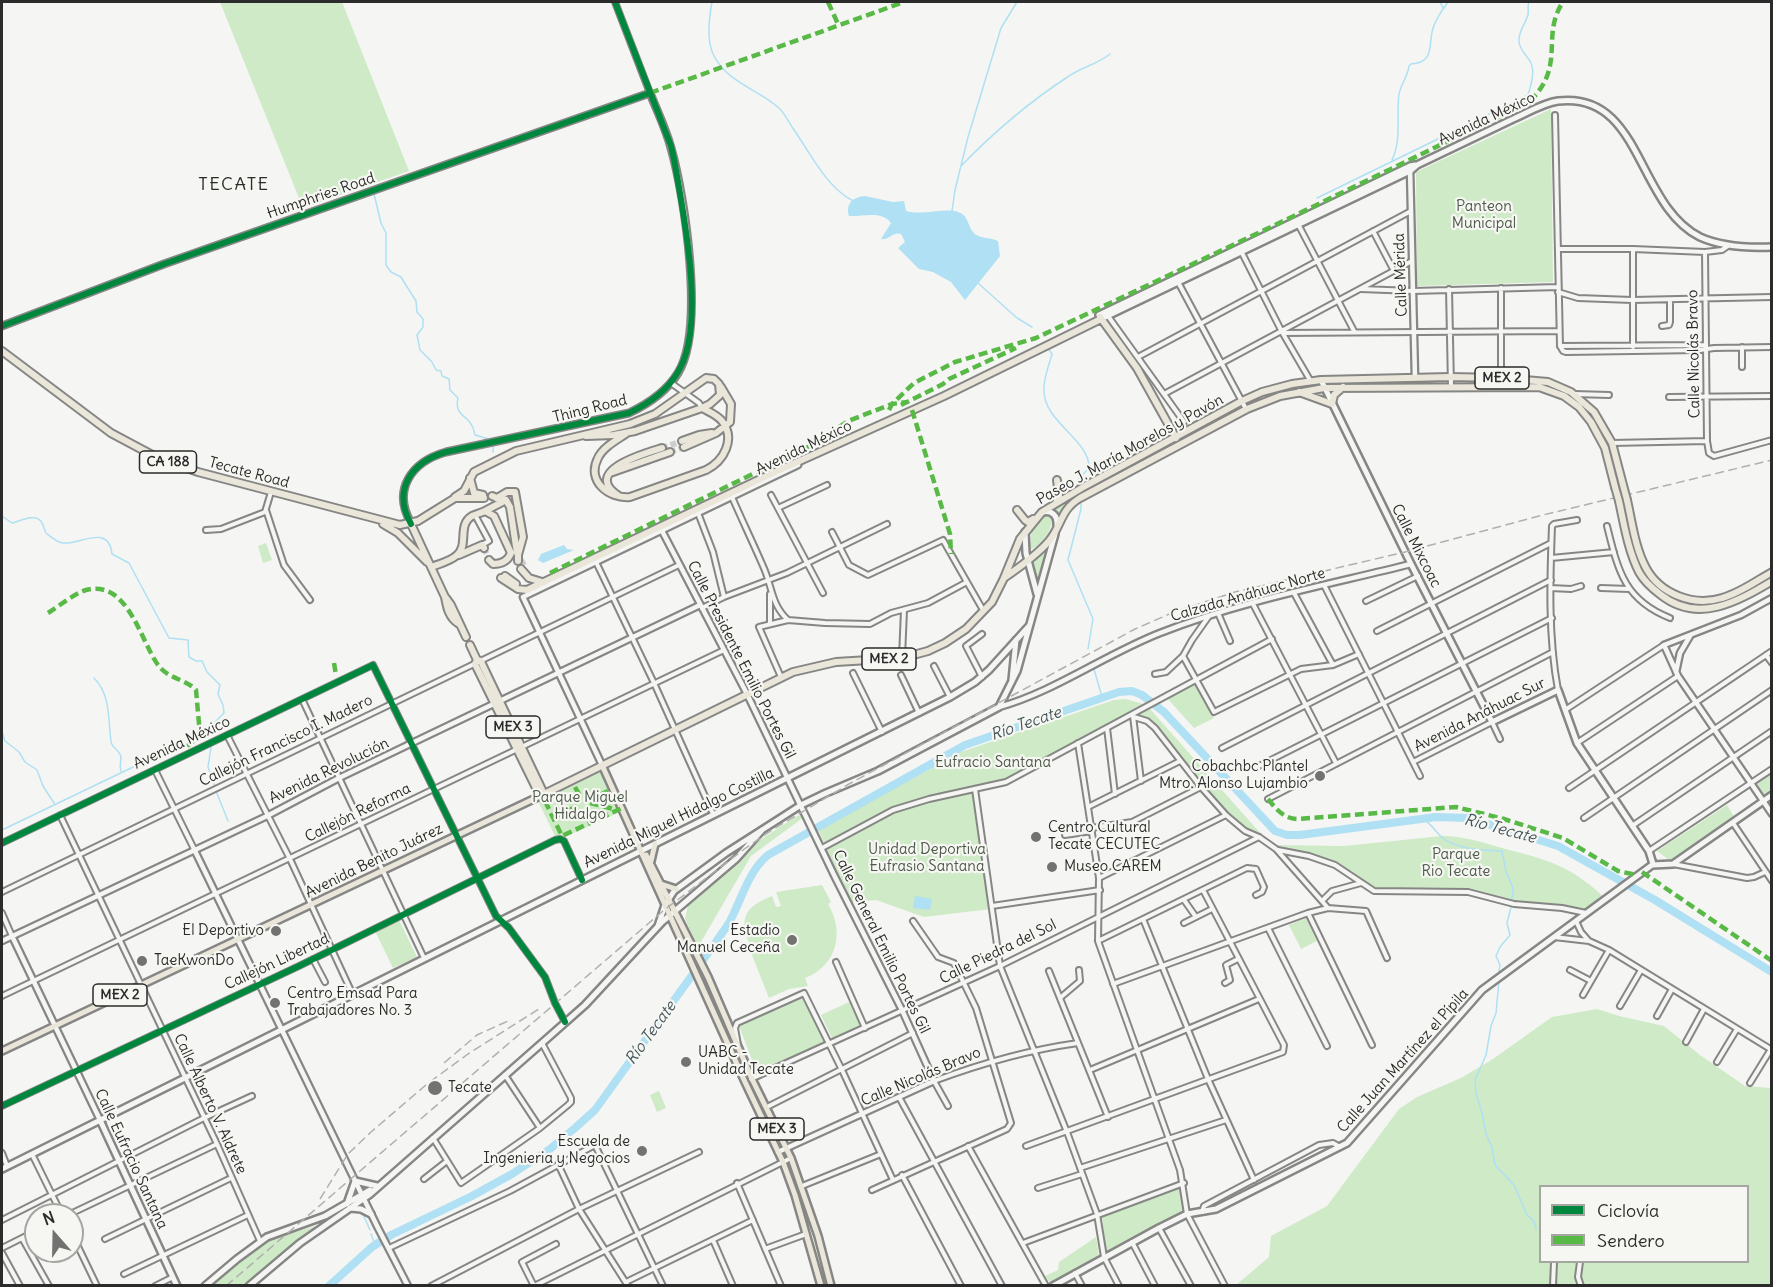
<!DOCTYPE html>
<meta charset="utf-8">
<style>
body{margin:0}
#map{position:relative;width:1773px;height:1287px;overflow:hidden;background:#f5f5f3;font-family:Delius,sans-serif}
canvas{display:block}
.frame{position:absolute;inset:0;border:3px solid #2b2b2b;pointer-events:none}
.legend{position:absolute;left:1539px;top:1185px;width:210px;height:78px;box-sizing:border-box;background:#f6f6f2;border:2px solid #a5a5a2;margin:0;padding:8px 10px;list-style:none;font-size:18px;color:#2b2b2b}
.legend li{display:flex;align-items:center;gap:12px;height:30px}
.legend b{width:30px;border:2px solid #a5a5a2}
.north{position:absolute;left:24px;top:1203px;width:60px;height:60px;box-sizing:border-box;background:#f6f6f2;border:2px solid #a5a5a2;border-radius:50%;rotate:340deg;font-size:16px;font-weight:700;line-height:24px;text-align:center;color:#2b2b2b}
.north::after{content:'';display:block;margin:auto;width:21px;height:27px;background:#727271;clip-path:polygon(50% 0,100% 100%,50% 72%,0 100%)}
</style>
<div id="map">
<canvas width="1773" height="1287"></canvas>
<div class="frame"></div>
<ul class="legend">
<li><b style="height:8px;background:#00873e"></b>Ciclovía</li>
<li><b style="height:8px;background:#58b947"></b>Sendero</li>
</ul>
<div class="north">N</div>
</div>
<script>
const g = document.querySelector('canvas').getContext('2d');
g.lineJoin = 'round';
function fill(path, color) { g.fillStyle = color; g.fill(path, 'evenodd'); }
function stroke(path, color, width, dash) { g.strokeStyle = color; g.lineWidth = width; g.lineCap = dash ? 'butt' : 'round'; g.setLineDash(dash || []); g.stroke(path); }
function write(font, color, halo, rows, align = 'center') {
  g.font = font + ' Delius,sans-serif'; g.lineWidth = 4.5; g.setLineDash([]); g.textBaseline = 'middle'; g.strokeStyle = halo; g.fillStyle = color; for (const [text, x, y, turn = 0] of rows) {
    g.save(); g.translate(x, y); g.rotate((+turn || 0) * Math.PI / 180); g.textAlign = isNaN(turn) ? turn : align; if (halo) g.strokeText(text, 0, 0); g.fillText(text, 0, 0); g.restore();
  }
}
const green = new Path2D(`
 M220,2H342L409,171L303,208Z
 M1551,109L1553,282L1417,286L1416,172Z
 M1156,452L1079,494L1070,501L1058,514L1052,509L1145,456Z
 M1046,514H1050L1053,519C1050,533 1044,542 1032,549L1030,548L1032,527Z
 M1050,542L1039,589L1031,559Z
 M266,543L272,560L263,563L258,546Z
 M1194,682L1214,718L1194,728L1166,697Z
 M1126,699L1143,704L1000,782L972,786L902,806L974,791L991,909L924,917L876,900L851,902L835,874L822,846L828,842H824L818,830L961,752L1114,700Z
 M1150,709L1262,835C1258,833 1253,832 1249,830C1231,821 1200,782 1187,765C1173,747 1161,723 1138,715Z
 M602,771L620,812L565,837L555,836L538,801Z
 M1771,771V792L1763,798L1754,782Z
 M1727,805L1735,818L1672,862L1657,851Z
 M802,815L804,817L751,856L698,947L685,919L688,905L727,871L755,843L797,816Z
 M1442,836C1463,836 1481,842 1502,848C1548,860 1570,865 1606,899L1584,915L1572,910L1522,907L1459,891L1372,890L1326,861L1286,852L1272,845L1344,846Z
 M822,885L831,902L828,904C845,932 837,966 805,978L808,986L789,989L769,998L750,950L763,944L762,942L751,947C738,919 744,907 772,896L776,907L781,906L776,892Z
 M1306,918L1317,941L1301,949L1289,925Z
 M399,920L417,957L393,968L375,931Z
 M802,996L825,1043L757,1073L739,1026Z
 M849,1002L860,1025L832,1038L821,1015Z
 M1597,1009L1619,1016L1664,1026L1700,1055L1745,1086L1771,1088V1285L1235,1286L1269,1257L1271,1236L1327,1206L1399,1109L1417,1097L1461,1078L1493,1059L1552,1017ZM1540,1186H1748V1262H1540Z
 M659,1091L666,1108L657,1112L650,1095Z
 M1181,1186L1183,1213L1106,1252L1102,1216Z
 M316,1226L245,1285L211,1286L265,1241Z
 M1096,1237L1099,1256L1051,1284L1045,1276L1058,1270L1059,1262Z`);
const water = new Path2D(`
 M865,196L893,202L904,201L906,211C924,216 944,207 958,212C969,215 967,227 975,234C981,239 990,237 998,241L1000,256L965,300L951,282L933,272L919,269L898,248L905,242L901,234C893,231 888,241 881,239L891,223C881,210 862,217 849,216C845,203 854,197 865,196Z
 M564,545L567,549L574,550L543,563L538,560L541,554Z
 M915,896L932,899L930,910L913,908Z`);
const stream = new Path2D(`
 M712,2C709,18 706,41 714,56C728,83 758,89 779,108C784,113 788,120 792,127C810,152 825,186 853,201
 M1440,2L1443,8
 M1392,160C1402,139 1396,116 1399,94C1401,84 1408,76 1409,66L1411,64C1433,63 1429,48 1432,32C1434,21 1442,10 1448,2
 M961,166C994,132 1029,102 1069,76C1082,67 1098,64 1110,54
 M374,194L381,223L386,233V265L391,272L401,277L404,282L416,301L417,312L423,319V327L417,335L420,350L432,362L436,370L441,371L442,376L449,379L450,390L458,398C455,410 461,414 468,420C472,424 474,430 475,435L492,440
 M1317,198L1528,95C1531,85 1535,72 1531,63C1527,55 1520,51 1519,42C1518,31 1525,25 1528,15C1529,10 1527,6 1529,2
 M952,211L955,190L968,137L1001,28L1017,2
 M978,283L1017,318L1032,327
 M1048,348L1052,354C1049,366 1043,378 1044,391C1044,422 1090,440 1089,468L1077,481L1078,485
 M493,447V452
 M1081,504V509L1068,560L1093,619L1088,649
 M2,516L12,523C20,521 37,512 42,523C44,526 44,530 46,533C51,537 56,542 63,543C80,545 109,523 112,554L129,563L169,638L188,640L189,657L196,661H202L207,672L220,685L218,694L223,705L224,713L207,730
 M1094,669L1102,697
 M94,678C111,695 108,720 111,741C111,748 120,750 121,757C121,762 119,765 121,771
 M2,724V729
 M2,732L5,741L19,752L25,762L37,770L43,786L54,803
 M211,747L208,767L215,787
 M216,791L228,821
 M1423,819C1432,824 1436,833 1444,839C1459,850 1484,850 1502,851L1506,872L1513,888L1512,901
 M2,830L181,744
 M1499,972L1500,965L1496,956L1500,947L1510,935L1507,923L1511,907
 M1499,981L1496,1013L1491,1026L1486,1055L1475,1080L1476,1093L1482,1113L1486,1134L1492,1148L1495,1165L1514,1185L1527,1215L1534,1221L1536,1229
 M362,1212L370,1230
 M371,1234L375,1245`);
const river = new Path2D(`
 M329,1286L372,1247L391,1235L472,1196L512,1174L550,1149L575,1128L595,1110L716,942C721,934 728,926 732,917C743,895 749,871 768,855L965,745L1119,692L1132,691L1142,695L1164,712L1275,831L1287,835H1300L1436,817L1468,818L1558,846L1655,900L1772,972`);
const trunkTunnel = new Path2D(`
 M662,448L682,441
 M670,452L684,447
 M484,548L489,560
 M521,560L525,567`);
const minor = new Path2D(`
 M615,2L650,93
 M1555,115L1560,346
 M1298,224L1354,331
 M1373,231L1394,271
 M1558,249H1633L1705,252L1722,250L1729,245
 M1241,251L1282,332L1310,380
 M1705,252L1707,441L1709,453L1714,456L1772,440
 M1178,282L1246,409
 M1501,288V377
 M1361,289L1413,291L1558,287
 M1449,289L1451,386
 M1558,292L1578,298L1632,300L1772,297
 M1108,316L1184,422
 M1662,326L1669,325L1670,322V300
 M1283,333L1559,331
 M1560,346L1563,351L1566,352L1700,350L1714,348L1772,347
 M1560,346L1706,345
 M1633,347V249
 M1742,347V367
 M1138,357L1411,211
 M671,383L699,403L702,408
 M1164,394L1412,261
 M1574,394L1609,395
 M1669,397L1772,396
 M1612,443L1707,441
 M771,495L823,593
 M732,497C742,520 753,543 763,566C772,585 771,605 788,620
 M778,508L827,485
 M266,510L284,565L310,600
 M698,513L713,552L724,597
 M475,515L489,541L482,545
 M1607,526C1618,570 1624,600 1670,618
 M206,530L221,529L265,512L271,492
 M832,532L849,565L868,575L943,540L983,610
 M1551,558L1614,552
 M596,562L654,683L713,814
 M1324,585L1420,776
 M1551,588L1571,589L1581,586
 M1601,588L1629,589
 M1294,593L1333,665
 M770,594V623
 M1366,601L1418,576
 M1253,604L1336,763
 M702,608L724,597L787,573L887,524
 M1218,613L1230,641
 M1209,616L1192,640L1183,656L1214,712L1301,669L1333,665L1359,654
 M1377,631L1551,543
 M1766,655L1772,663
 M902,657L904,610
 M934,666L950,697
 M853,673L882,732
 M1155,674L1166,672L1183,656
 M901,675L919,713
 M781,677L759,627L788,620L825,623L870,624L891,613L928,603L967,582
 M982,677L966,646L982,634
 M1558,690C1548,636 1550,580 1552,526L1554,524L1577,520
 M302,699L424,958
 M1565,710L1664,645
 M1133,716L1141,781
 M1134,717L1147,721L1155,728L1201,787L1226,815L1245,831L1259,837L1276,849L1328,908
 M1107,728L1115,794
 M227,735L290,859L352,993
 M1078,743L1099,878L1098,941L1180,1170L1187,1214L1225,1286
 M1577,743L1678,676
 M1222,748L1551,580
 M1413,762L1492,722L1500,739
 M1257,767L1552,618
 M155,770L194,849
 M1569,788L1772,651
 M975,789L1000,966L1067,1132L1097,1214L1104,1257L1119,1286
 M1268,799L1553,652
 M1088,807L1180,761
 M60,815L217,1144L260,1241
 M1584,818L1772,690
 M1733,823L1772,881
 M1632,826L1772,731
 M1091,828L1132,822L1201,787
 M1065,835L1092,831
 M2,843L373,665L496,916L509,928L545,977L555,1003L565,1022
 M822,848L893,810L929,799L1006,782L1272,639
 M1278,850L1309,856L1335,865L1374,891L1468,892L1514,904L1562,908L1586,913
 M1649,851L1772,769
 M1673,864L1747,878L1754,877L1765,872
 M1099,878L1226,815
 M2,892L679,565
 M1184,900L1196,917
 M1322,901L1332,891L1361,883
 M992,906L1100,890
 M2,913L12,936
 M1308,913L1372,1045
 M1143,919L1208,1079L1254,1180
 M1576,921L1581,932L1588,940
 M1184,923L1212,909
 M1268,928L1327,1046
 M1554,937L1589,941L1609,950L1772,1050
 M1098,941L1247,868L1256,869L1264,887L1262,892L1256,895
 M313,959L325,982
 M836,962L865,1028
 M1570,970L1591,981
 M1049,971L1108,1117
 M1225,983L1230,980L1226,965L1238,959
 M1113,984L1308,913L1328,908L1366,911L1387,958
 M1583,995L1609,950
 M2,996L724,650
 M1060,998L1080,981L1079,970
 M1620,1006L1641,970
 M1657,1016L1672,989
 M1686,1042L1704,1009
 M738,1045L735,1028L737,1023L804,993L842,1070L893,1180
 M1717,1062L1737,1029
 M1090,1070L1259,999
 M505,1075L540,1128
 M751,1079L1000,966L1259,837
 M1750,1083L1771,1049
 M899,1097L1002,1286
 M2,1106L299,966L555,840L560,839L564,841L582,880
 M948,1106L934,1081C982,1063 1028,1050 1078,1043
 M767,1107L913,1033
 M433,1138L461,1183L540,1128L568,1105L571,1102V1098L542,1043
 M968,1146L1046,1286
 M1026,1146L1283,1052L1284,1045L1203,890
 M2,1153L7,1166
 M32,1154L62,1215
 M558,1164L579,1209L628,1286
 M1080,1168L1226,1120
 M902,1175L961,1286
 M424,1179L447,1161
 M737,1183L781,1286
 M802,1186L881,1154
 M1038,1188L1082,1174
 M872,1190L1007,1129L1011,1123L976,1008L954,963L938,957L913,921
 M1202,1212L1204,1206L1319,1145L1333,1143L1340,1147
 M68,1215L217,1144
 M2,1220L204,1118L252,1096
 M1159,1228L1191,1286
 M72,1234L97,1286
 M22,1238L49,1286
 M105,1239L231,1178
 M713,1240L733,1286
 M1132,1242L1155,1286
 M1023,1243L1184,1183
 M2,1248L36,1231
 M389,1248L510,1191L595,1145L663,1286
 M765,1249L806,1234
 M2,1253L20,1286
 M1580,1262L1578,1277L1581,1286
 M1075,1273L1082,1286
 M124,1274L248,1215
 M626,1282L753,1220
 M155,1286L173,1277
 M431,1286L579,1209L699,1152
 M534,1286L791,1158
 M534,1286L522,1262L556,1244
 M1553,1286L1554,1262`);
const tertiary = new Path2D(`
 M1410,168L1415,378
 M2,326L164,264L650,93C657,111 666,129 671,148C685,197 705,330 678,373C667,391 648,404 629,413L446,452C411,462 392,490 411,523
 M660,527L747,694L834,875L902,1010L934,1081L778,1152
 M1772,598L1741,615L1664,645L1678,676L1772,814
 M1676,672L1680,653L1690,636
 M999,707C1054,692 1106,654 1160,633C1241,601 1327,585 1411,564
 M602,765L523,597L798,465
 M194,849L378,1228L408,1286
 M12,936L100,1120
 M2,941L267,816L339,778L700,605`);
const secondary = new Path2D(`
 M1099,315L1410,166L1415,165
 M1101,319L1410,171L1417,165C1448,150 1480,135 1511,120C1526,114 1542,103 1558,101C1642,91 1636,205 1700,237C1722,247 1748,248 1772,247
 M1321,380L1411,564L1492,722L1558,690L1577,743L1649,851L1653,864
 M1043,512C1052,510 1058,516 1057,525
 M1025,532L1026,553L1037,594
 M1012,680L1016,640
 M658,926L665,905L674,891L726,853L801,805L826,793L878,771L999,707L1017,671L1055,534
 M100,1120L177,1286
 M2,1169L950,697L975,682L989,670L1029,626
 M347,1204L355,1181L377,1186
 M350,1208L361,1209L371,1214
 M205,1286L237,1259L267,1237L325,1216L370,1190
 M249,1286L300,1243L369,1195L542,1043L585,1005L662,922L736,859L762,830
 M1053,1286L1159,1228L1187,1214L1216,1209L1347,1143L1482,990L1652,865L1673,864L1772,795`);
const primary = new Path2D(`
 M602,765L745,1082L783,1162L795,1195L821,1286
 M646,855L708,977L752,1079L791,1158L818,1236L831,1286
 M651,861L655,844
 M661,884L676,889
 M2,1051L540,796`);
const trunk = new Path2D(`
 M1100,317L1137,368L1176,438
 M2,351L111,433L156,457L198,472L400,525L418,521L455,498H484
 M1299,392L1332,404L1334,395L1343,387
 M627,433C617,440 603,447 598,458C586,481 609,499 630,497L706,470C724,461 736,439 722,421C716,414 709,412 702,408
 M682,441L699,435L712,433
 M684,447L716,433L730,422L731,404L721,387
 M610,473L670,452
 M470,478L474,493L483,495
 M492,496L497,498L507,492H515L523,537L518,555V561
 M619,496C580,471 646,453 662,448
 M455,497L464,491L474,472L516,451L630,424L655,414L706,378L714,379L719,384L720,395L710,404L702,408L635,431L614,435L586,436
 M496,498L506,500L510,507L517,553
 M1627,500C1632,522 1635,548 1646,568C1660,594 1694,607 1722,598C1740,593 1756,581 1772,572
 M1619,501C1624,524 1628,550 1639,572C1644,581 1653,589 1661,595C1698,624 1737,602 1772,581
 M1056,503L1059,496L1057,480
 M1017,510L1025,520L1028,522L1033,519
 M485,511L506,500
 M383,524L398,533L427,562
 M411,524L445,597C447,608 449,618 459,624
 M459,555L482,545L484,548
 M431,567C439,564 451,561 457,555C469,545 457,525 472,516C476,514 481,513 485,511L494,516L511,553C508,561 501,564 493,564L489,560
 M521,569L529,578L542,582
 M505,576L516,584
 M501,578L518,589L527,590L773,473L944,396L1101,319
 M1004,578C1020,567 1037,555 1049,541C1062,525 1060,510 1080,498L1247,409L1280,396L1324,388L1539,387L1564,396L1579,407L1591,422L1605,448L1615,487
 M446,598L451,605L466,637
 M470,645L477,660L475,664L540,796L793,672L836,662L902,658L928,651L945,643L966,629L992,602L1004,578L1020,539L1042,512L1085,486L1242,401L1262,392L1292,384L1321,380L1450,377L1501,378L1548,382L1571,392L1594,412L1612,443L1623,485
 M477,660L481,661L483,666L544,794`);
const rail = new Path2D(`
 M444,1063L477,1035L508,1021
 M320,1199L348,1154L371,1132L427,1084L468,1054L542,1007
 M226,1286L663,911L743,850L772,830L849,784L1135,629L1174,612L1235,592L1405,552L1543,515L1772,460`);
const trunkBridge = new Path2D(`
 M1623,485L1627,500
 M1615,487L1619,501`);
const quiet = new Path2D(`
 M828,2L838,24
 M650,93L904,2
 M901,405L943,384L949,379L1016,348
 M889,410L892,404L914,383L955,362L1036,338L1271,227L1529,102C1567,66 1540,36 1563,2
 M912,410L950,534L951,554
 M550,573L812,445L848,421L892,404L908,402
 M48,613C59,606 71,596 83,591C127,576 140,640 158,665C168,679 186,679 196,690L200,735L185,748
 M334,663L336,675
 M575,787L580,796
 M1268,799C1276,809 1284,819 1298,819L1456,807L1504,819L1563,838L1618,871L1637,875
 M589,800L608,791
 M545,801L562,836L622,808
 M590,803L618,810
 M552,818L577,806
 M1642,872L1772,961`);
const cycleway = new Path2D(`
 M2,326L164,264L650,93
 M411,524C392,490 411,462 446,452L629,413C648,404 667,391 678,372C707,326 683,211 674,159L671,146L615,2
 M2,843L373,665L496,916L509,928L545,977L555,1003L565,1022
 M2,1106L299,966L555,840L560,839L564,841L582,880`);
const markers = [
 [1320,776,6,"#727271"],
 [1036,837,6,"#727271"],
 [1052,867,6,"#727271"],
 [276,931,6,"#727271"],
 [792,940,6,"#727271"],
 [142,961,6,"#727271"],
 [275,1003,6,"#727271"],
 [686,1062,6,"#727271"],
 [435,1088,8,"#727271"],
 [642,1151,6,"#727271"]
];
const shields = [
 [1502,378,54],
 [168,462,57],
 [889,659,54],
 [513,727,54],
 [120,995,54],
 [777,1129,54]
];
const shieldNames = [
 ["MEX 2",1502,378],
 ["CA 188",168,462],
 ["MEX 2",889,659],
 ["MEX 3",513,727],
 ["MEX 2",120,995],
 ["MEX 3",777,1129]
];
const streetNames = [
 ["Avenida México",1487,119,-25],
 ["Humphries Road",321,196,-19],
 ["Calle Mérida",1401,275,-92],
 ["Calle Nicolás Bravo",1694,354,-91],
 ["Thing Road",590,409,-14],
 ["Avenida México",804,448,-26],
 ["Paseo J. María Morelos y Pavón",1130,450,-29],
 ["Tecate Road",249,473,15],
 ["Calle Mixcoac",1416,546,63],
 ["Calzada Anáhuac Norte",1248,595,-16],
 ["Calle Presidente Emilio Portes Gil",741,660,63],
 ["Avenida Anáhuac Sur",1480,715,-27],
 ["Callejón Francisco I. Madero",286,741,-26],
 ["Avenida México",182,743,-25],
 ["Avenida Revolución",329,771,-26],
 ["Callejón Reforma",358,813,-26],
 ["Avenida Miguel Hidalgo Costilla",679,818,-26],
 ["Avenida Benito Juárez",374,861,-26],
 ["Calle General Emilio Portes Gil",881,942,64],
 ["Calle Piedra del Sol",998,952,-26],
 ["Callejón Libertad",277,962,-25],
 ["Calle Juan Martínez el Pípila",1403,1061,-48],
 ["Calle Nicolás Bravo",921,1077,-23],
 ["Calle Alberto V. Aldrete",210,1104,65],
 ["Calle Eufracio Santana",131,1159,65]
];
const parkNames = [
 ["Panteon",1484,207],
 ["Municipal",1484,224],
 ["Eufracio Santana",993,763],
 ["Parque Miguel",580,798],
 ["Hidalgo",580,815],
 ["Unidad Deportiva",927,850],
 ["Eufrasio Santana",927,867],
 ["Parque",1456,855],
 ["Rio Tecate",1456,872]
];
const poiNames = [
 ["Cobachbc Plantel",1308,767,"right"],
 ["Mtro. Alonso Lujambio",1308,784,"right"],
 ["Centro Cultural",1048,828],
 ["Tecate CECUTEC",1048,845],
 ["Museo CAREM",1064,867],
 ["El Deportivo",264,931,"right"],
 ["Estadio",780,931,"right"],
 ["Manuel Ceceña",780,948,"right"],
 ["TaeKwonDo",154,961],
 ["Centro Emsad Para",287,994],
 ["Trabajadores No. 3",287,1011],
 ["UABC -",698,1053],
 ["Unidad Tecate",698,1070],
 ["Tecate",448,1088],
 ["Escuela de",630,1142,"right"],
 ["Ingenieria y Negocios",630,1159,"right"]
];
const waterNames = [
 ["Río Tecate",1026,724,-19],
 ["Río Tecate",1500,829,15],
 ["Río Tecate",651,1033,-54]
];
const quarterNames = [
 ["TECATE",234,185]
];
fill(green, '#ceeac6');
fill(water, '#afe0f3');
stroke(stream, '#afe0f3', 1.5);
stroke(river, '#afe0f3', 8);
stroke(trunkTunnel, '#cdcdcb', 6, [6, 3]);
stroke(minor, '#868685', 8);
stroke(tertiary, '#868685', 9);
stroke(secondary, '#868685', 10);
stroke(primary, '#868685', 10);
stroke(trunk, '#868685', 10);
stroke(minor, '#f5f5f3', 4);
stroke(tertiary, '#f5f5f3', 4.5);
stroke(secondary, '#f5f5f3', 5);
stroke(primary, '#eae7da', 5);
stroke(trunk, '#eae7da', 6);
stroke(rail, '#b0b0af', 1.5, [9, 4.5]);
stroke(trunkBridge, '#868685', 10, []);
stroke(trunkBridge, '#eae7da', 6);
stroke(quiet, '#58b947', 4.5, [9, 4.5]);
stroke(cycleway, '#00873e', 6);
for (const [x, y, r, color] of markers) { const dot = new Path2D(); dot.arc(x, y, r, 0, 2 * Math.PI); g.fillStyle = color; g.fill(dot); stroke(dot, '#f6f6f2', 2); }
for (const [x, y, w] of shields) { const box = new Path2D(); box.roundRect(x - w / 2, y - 11, w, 22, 4.5); g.fillStyle = '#f6f6f2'; g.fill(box); stroke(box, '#2b2b2b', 1.5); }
write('bold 14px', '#2b2b2b', null, shieldNames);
write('15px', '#2b2b2b', '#f6f6f2', streetNames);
write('15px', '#4c5849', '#f6f6f2', parkNames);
write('15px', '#2b2b2b', '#f6f6f2', poiNames, 'left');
write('italic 16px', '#44565d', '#f6f6f2', waterNames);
g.letterSpacing = '1.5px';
write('18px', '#2b2b2b', '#f6f6f2', quarterNames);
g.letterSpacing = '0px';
</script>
